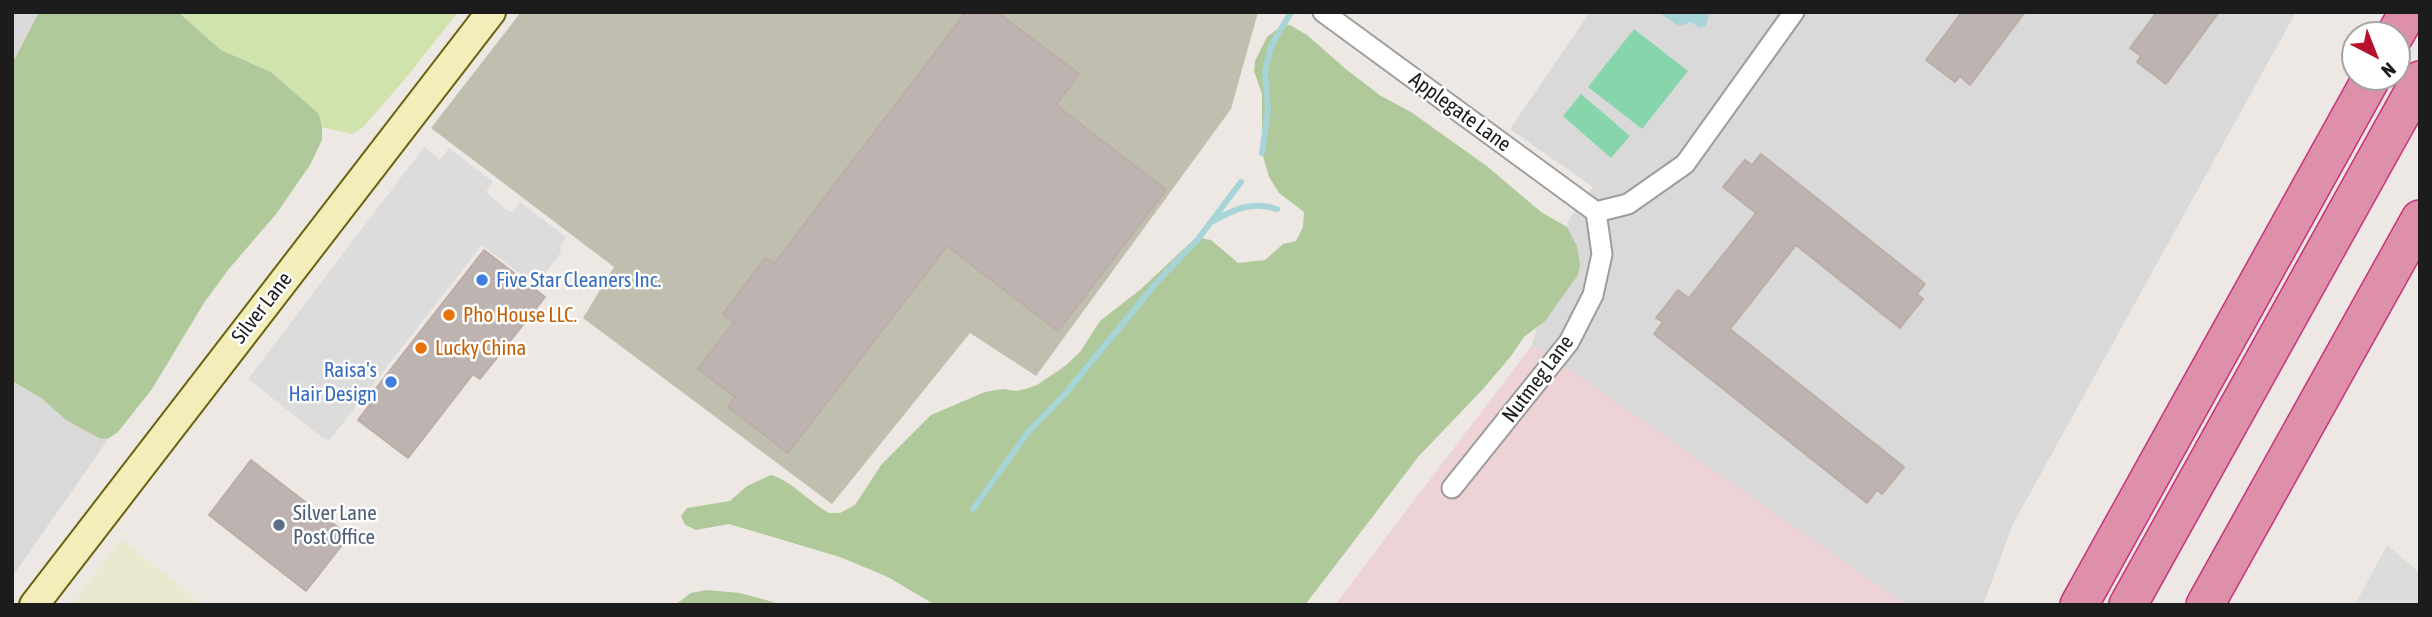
<!DOCTYPE html>
<style>
body{margin:0}
#map{position:relative;width:2432px;height:617px;overflow:hidden;background:#ede8e3;font-family:"Asap Condensed",sans-serif}
canvas{display:block}
.frame{position:absolute;inset:0;border:14px solid #1c1c1c;pointer-events:none}
.north{position:absolute;left:2341px;top:21px;width:70px;height:70px;box-sizing:border-box;background:#fff;border:2px solid #a4a4a4;border-radius:50%;rotate:138deg;font-size:19px;font-weight:700;line-height:28px;text-align:center;color:#1c1c1c}
.north::after{content:'';display:block;margin:auto;width:24px;height:32px;background:#b8112b;clip-path:polygon(50% 0,100% 100%,50% 72%,0 100%)}
</style>
<div id="map">
<canvas width="2432" height="617"></canvas>
<div class="frame"></div>
<div class="north">N</div>
</div>
<script>
const g = document.querySelector('canvas').getContext('2d');
g.lineJoin = 'round';
function fill(path, color) { g.fillStyle = color; g.fill(path, 'evenodd'); }
function stroke(path, color, width, dash) { g.strokeStyle = color; g.lineWidth = width; g.lineCap = dash ? 'butt' : 'round'; g.setLineDash(dash || []); g.stroke(path); }
function write(font, color, halo, rows, align = 'center') {
  g.font = font + ' "Asap Condensed",sans-serif'; g.lineWidth = 5; g.setLineDash([]); g.textBaseline = 'middle'; g.strokeStyle = halo; g.fillStyle = color; for (const [text, x, y, turn = 0] of rows) {
    g.save(); g.translate(x, y); g.rotate((+turn || 0) * Math.PI / 180); g.textAlign = isNaN(turn) ? turn : align; if (halo) g.strokeText(text, 0, 0); g.fillText(text, 0, 0); g.restore();
  }
}
const residential = new Path2D(`
 M12,12H39L12,64Z
 M1590,12H2296L2013,524L1983,605H1906L1532,345L1569,219L1593,187L1510,129Z
 M12,381L41,398L66,420L101,438H109L12,577Z`);
const commercial = new Path2D(`
 M1532,345L1579,376L1906,605H1335Z`);
const construction = new Path2D(`
 M521,12H1258L1231,109L1036,376L970,333L832,504L583,318L614,267L431,128Z`);
const farmland = new Path2D(`
 M121,539L203,605H72Z`);
const grass = new Path2D(`
 M178,12H458L405,79L363,127L352,134L322,127L319,114L271,72L221,50Z`);
const forest = new Path2D(`
 M39,12H178L221,50L271,72L319,114L322,127V140L310,165L277,213L228,270L204,303L152,389L118,432L109,438L101,439L66,420L41,398L12,381V64Z
 M1283,25H1290L1307,35L1347,70L1381,96L1411,112L1488,167L1541,212L1567,227L1577,246L1580,265L1578,275L1545,321L1524,337L1511,356L1483,389L1419,456L1305,605H935L888,577L840,557L729,524L696,530L685,525L681,516L687,508L730,501L747,486L771,475C792,481 809,502 829,513H840L855,505L881,465L931,415L985,392L1003,389L1016,391L1026,389L1037,385L1065,366L1080,352L1100,321L1141,289L1189,244L1201,238L1211,240L1238,263L1265,260L1283,244L1296,241L1303,227L1304,212L1279,193L1269,177L1262,153V94L1254,71L1255,61L1267,37Z
 M706,590L740,593L784,605H675L691,593Z`);
const pitch = new Path2D(`
 M1634,29L1688,71L1642,129L1588,87Z
 M1581,94L1630,136L1611,158L1563,116Z`);
const parking = new Path2D(`
 M424,147L440,160L449,148L493,182L486,192L509,212H513L520,202L566,237L560,247L561,252L536,286L482,245L328,442L248,379Z
 M2387,545L2420,573V605H2355Z`);
const water = new Path2D(`
 M1658,12H1707L1709,17L1705,26L1700,28L1691,22L1679,26Z`);
const stream = new Path2D(`
 M1262,153L1268,110L1265,71L1272,44L1290,14
 M1213,221C1235,209 1251,201 1277,209
 M973,509L1028,432L1064,395L1157,282L1198,239L1241,182`);
const building = new Path2D(`
 M966,12H997L1079,74L1056,105L1166,190L1058,331L947,246L788,453L728,407L735,397L698,369L734,322L723,314L765,258L774,264Z
 M1962,12H2025L1970,85L1960,76L1955,82L1926,60Z
 M2157,12H2219L2166,84L2137,62L2141,56L2130,48Z
 M1761,154L1925,284L1917,294L1923,299L1900,328L1796,245L1730,329L1904,467L1882,494L1877,490L1867,503L1654,334L1663,322L1656,318L1678,290L1689,298L1756,213L1723,187L1745,160L1752,165Z
 M484,250L545,297L480,379L473,374L408,458L358,420L374,399L370,396Z
 M251,460L349,536L306,591L209,515Z`);
const minor = new Path2D(`
 M1323,12L1596,212
 M1596,212L1628,204L1685,164L1794,12
 M1452,488L1569,342L1593,295L1602,254L1596,212`);
const secondary = new Path2D(`
 M34,605L491,12`);
const motorway = new Path2D(`
 M2395,35L2408,12
 M2079,605L2372,77
 M2128,605L2420,80
 M2205,605L2420,219`);
const markers = [
 [482,280,7,"#3f7fe0"],
 [449,315,7,"#e8710a"],
 [421,348,7,"#e8710a"],
 [391,382,7,"#3f7fe0"],
 [279,525,7,"#5c6f8a"]
];
const streetNames = [
 ["Applegate Lane",1460,112,36],
 ["Silver Lane",262,308,-52],
 ["Nutmeg Lane",1538,379,-53]
];
const shopNames = [
 ["Five Star Cleaners Inc.",496,280],
 ["Raisa's",377,370,"right"],
 ["Hair Design",377,394,"right"]
];
const foodNames = [
 ["Pho House LLC.",463,315],
 ["Lucky China",435,348]
];
const serviceNames = [
 ["Silver Lane",293,513],
 ["Post Office",293,537]
];
fill(residential, '#dad9d9');
fill(commercial, '#edd3d6');
fill(construction, '#c0beaf');
fill(farmland, '#eae8cf');
fill(grass, '#d0e3ac');
fill(forest, '#b0c99b');
fill(pitch, '#87d6ab');
fill(parking, '#dcdcdc');
fill(water, '#a7d4d7');
stroke(stream, '#a7d4d7', 6);
fill(building, '#bdb3b0');
stroke(building, '#bdada7', 2);
stroke(minor, '#9d9d9d', 23);
stroke(secondary, '#69640e', 32);
stroke(motorway, '#c8327d', 40);
stroke(minor, '#fff', 19);
stroke(secondary, '#f3edba', 28);
stroke(motorway, '#de90ab', 37);
for (const [x, y, r, color] of markers) { const dot = new Path2D(); dot.arc(x, y, r, 0, 2 * Math.PI); g.fillStyle = color; g.fill(dot); stroke(dot, '#fff', 2.5); }
write('21px', '#1c1c1c', '#fff', streetNames);
write('21px', '#366cbe', '#fff', shopNames, 'left');
write('21px', '#c56008', '#fff', foodNames, 'left');
write('21px', '#4e5e75', '#fff', serviceNames, 'left');
</script>
